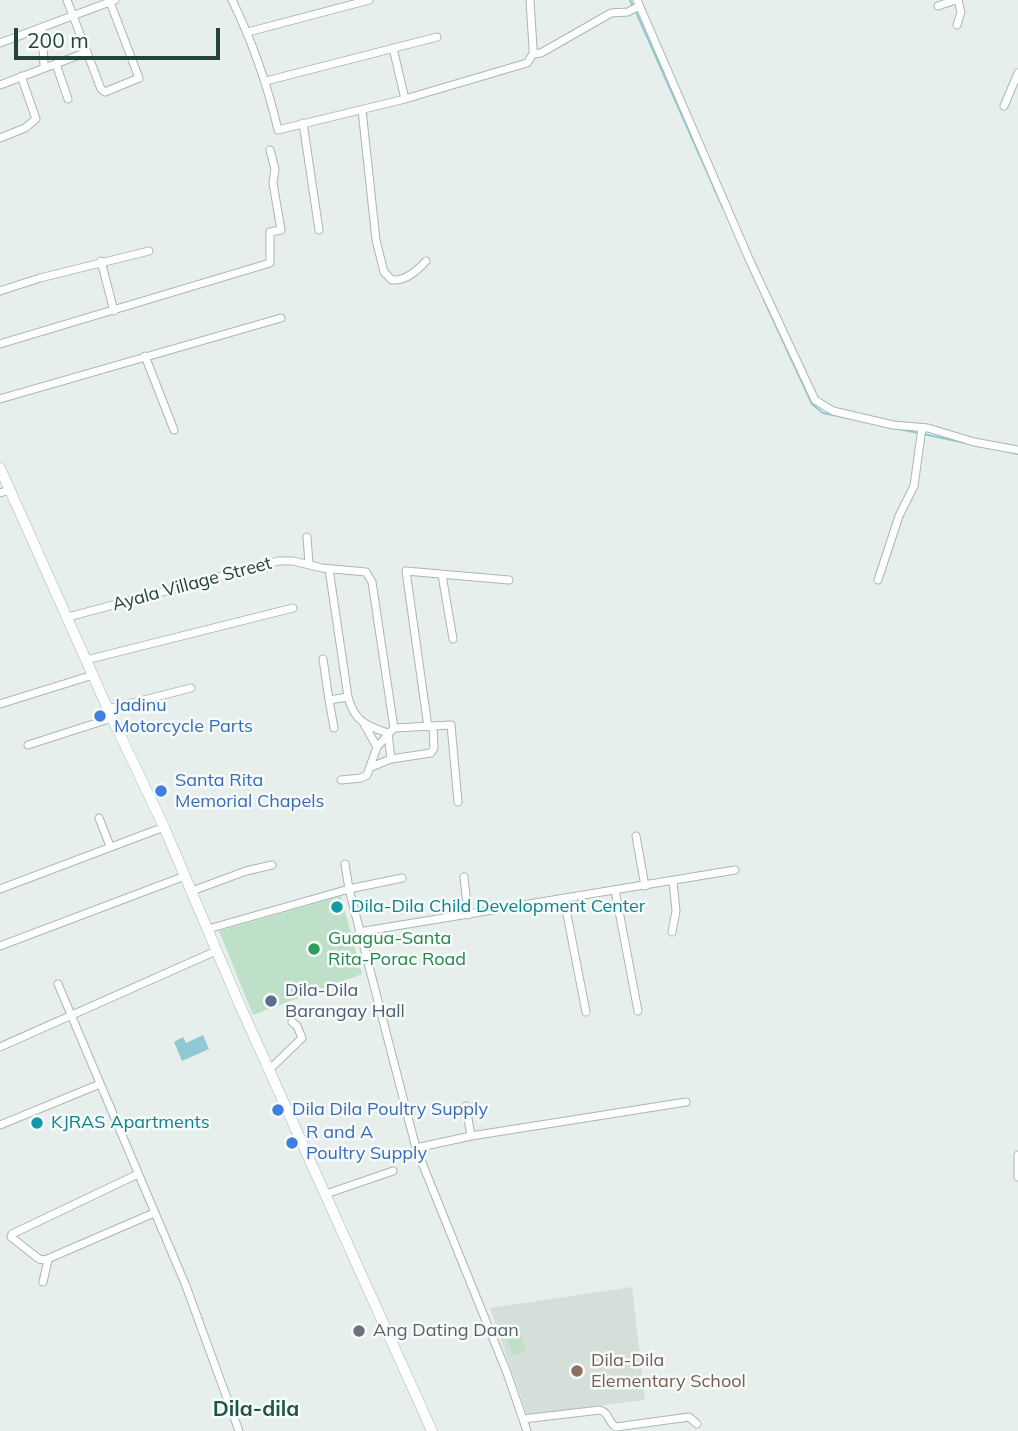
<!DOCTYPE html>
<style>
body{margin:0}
#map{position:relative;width:1018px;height:1431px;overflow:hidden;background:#e6efeb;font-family:Mulish,sans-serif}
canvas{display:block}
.scale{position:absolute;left:14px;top:28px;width:206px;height:32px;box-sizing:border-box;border:4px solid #24423a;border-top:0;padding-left:9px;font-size:21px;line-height:24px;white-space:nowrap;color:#24423a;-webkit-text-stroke:5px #f7fbf9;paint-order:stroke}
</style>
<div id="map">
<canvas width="1018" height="1431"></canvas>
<div class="scale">200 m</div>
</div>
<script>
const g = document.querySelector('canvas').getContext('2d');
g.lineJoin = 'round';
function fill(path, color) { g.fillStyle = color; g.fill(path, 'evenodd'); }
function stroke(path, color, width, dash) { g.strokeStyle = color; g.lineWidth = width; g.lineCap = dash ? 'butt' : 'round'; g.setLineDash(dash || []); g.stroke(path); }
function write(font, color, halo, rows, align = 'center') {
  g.font = font + ' Mulish,sans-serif'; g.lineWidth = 5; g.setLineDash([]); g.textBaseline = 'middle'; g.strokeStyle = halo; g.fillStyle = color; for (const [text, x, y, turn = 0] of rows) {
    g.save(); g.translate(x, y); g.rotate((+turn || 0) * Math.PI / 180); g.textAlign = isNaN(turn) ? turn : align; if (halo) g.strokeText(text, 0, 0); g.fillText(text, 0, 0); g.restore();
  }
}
const built = new Path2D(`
 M632,1287L645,1400L527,1415L490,1308Z`);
const green = new Path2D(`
 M341,896L362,974L253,1015L219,931Z
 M517,1325L526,1351L513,1356L504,1329Z`);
const water = new Path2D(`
 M203,1035L209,1049L182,1061L174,1042L183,1037L186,1043Z`);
const stream = new Path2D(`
 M630,0L633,6
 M636,12L723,208
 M764,300L812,404L823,413L849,418
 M899,429L918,433
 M923,434L966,443
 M1005,451L1018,454`);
const minor = new Path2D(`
 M67,0L101,89L105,92L139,78L110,2
 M232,0C253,43 267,83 278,130L405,99L527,63L533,54V48L530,0
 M637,0L750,261L815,400L833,411L893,425L928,428L974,442L1018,450
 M938,6L955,0
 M957,25L961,12L958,0
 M42,27L44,66
 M248,32L369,0
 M0,43L115,0
 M393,48L405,99
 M533,54L541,53L611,13L628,12L639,6
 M56,64L68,99
 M266,81L437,37
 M0,85L87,52
 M1004,106L1018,73
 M362,110L376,240L384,272L392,280C406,281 417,271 426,261
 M303,123L319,230
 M0,138L25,128L36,119L21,76
 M101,261L114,311
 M0,291L40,278L149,251
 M0,344L270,263V232L281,230L273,183L275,169L270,150
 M145,356L174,430
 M0,399L281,318
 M0,493L10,490
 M307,537L309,564
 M329,569L348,697
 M442,575L453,639
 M878,580L899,516L914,486L922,428
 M68,617L278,561H293L322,568L366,572L372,582L394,728L377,747L367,775L361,778L341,780
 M323,659L329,700
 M86,660L293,608
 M0,704L93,675
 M108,709L191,688
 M364,724L377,747
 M428,727L406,571L509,580
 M334,728L329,700L348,697C354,720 365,726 388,733L391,759
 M394,728L451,725L458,802
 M28,745L112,718
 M371,767L391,759L431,753L434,748L433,726
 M99,818L110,846
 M636,836L645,886
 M464,877L468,915
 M402,878L349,889L416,1148L507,1373L527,1431
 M0,889L164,827
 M615,890L638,1011
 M192,891L246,871L272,865
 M564,899L586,1012
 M208,929L349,889L345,864
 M359,932L735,870
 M672,932L676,911L673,881
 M0,946L185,876
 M58,984L186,1286L239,1431
 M0,1047L216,951
 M270,1069L302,1038L297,1026L292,1022
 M466,1106L471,1136
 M0,1125L100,1084
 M416,1148L471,1136L686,1102
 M1018,1155V1177
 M138,1174L12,1234L11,1237L39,1259L45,1260L154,1213
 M326,1194L393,1171
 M43,1282L48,1260
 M523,1419L600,1410C610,1413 608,1423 616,1427L689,1417L697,1424`);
const secondary = new Path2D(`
 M0,468L112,718L164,827L238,1001L432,1431`);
const markers = [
 [100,716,7,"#3f7fe0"],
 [161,791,7,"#3f7fe0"],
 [337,907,7,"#0f9aa8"],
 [314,949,7,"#2e9e5b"],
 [271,1001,7,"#5c6f8a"],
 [278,1110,7,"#3f7fe0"],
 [37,1123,7,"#0f9aa8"],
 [292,1143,7,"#3f7fe0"],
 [359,1331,7,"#6b7280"],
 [577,1371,7,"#8d6e63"]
];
const streetNames = [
 ["Ayala Village Street",192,584,-15]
];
const shopNames = [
 ["Jadinu",114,706],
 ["Motorcycle Parts",114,727],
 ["Santa Rita",175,781],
 ["Memorial Chapels",175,802],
 ["Dila Dila Poultry Supply",292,1110],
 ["R and A",306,1133],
 ["Poultry Supply",306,1154]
];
const cultureNames = [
 ["Dila-Dila Child Development Center",351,907],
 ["KJRAS Apartments",51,1123]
];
const leisureNames = [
 ["Guagua-Santa",328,939],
 ["Rita-Porac Road",328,960]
];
const serviceNames = [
 ["Dila-Dila",285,991],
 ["Barangay Hall",285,1012]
];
const worshipNames = [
 ["Ang Dating Daan",373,1331]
];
const educationNames = [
 ["Dila-Dila",591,1361],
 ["Elementary School",591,1382]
];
const quarterNames = [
 ["Dila-dila",256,1410]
];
fill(built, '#d4dfda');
fill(green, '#bfe0c8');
fill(water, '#8ec9d4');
stroke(stream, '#8ec9d4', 2);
stroke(minor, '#a8b8b2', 9);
stroke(secondary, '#a4bbb3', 11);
stroke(minor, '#fff', 7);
stroke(secondary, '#fff', 10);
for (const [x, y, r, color] of markers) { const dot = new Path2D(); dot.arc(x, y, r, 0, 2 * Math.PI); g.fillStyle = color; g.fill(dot); stroke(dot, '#f7fbf9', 2.5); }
write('18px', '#24423a', '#f7fbf9', streetNames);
write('18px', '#366cbe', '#f7fbf9', shopNames, 'left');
write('18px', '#0d838f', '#f7fbf9', cultureNames, 'left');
write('18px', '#27864d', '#f7fbf9', leisureNames, 'left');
write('18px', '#4e5e75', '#f7fbf9', serviceNames, 'left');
write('18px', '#5b616d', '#f7fbf9', worshipNames, 'left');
write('18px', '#785e54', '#f7fbf9', educationNames, 'left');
write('bold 21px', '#1f5548', '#f7fbf9', quarterNames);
</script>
